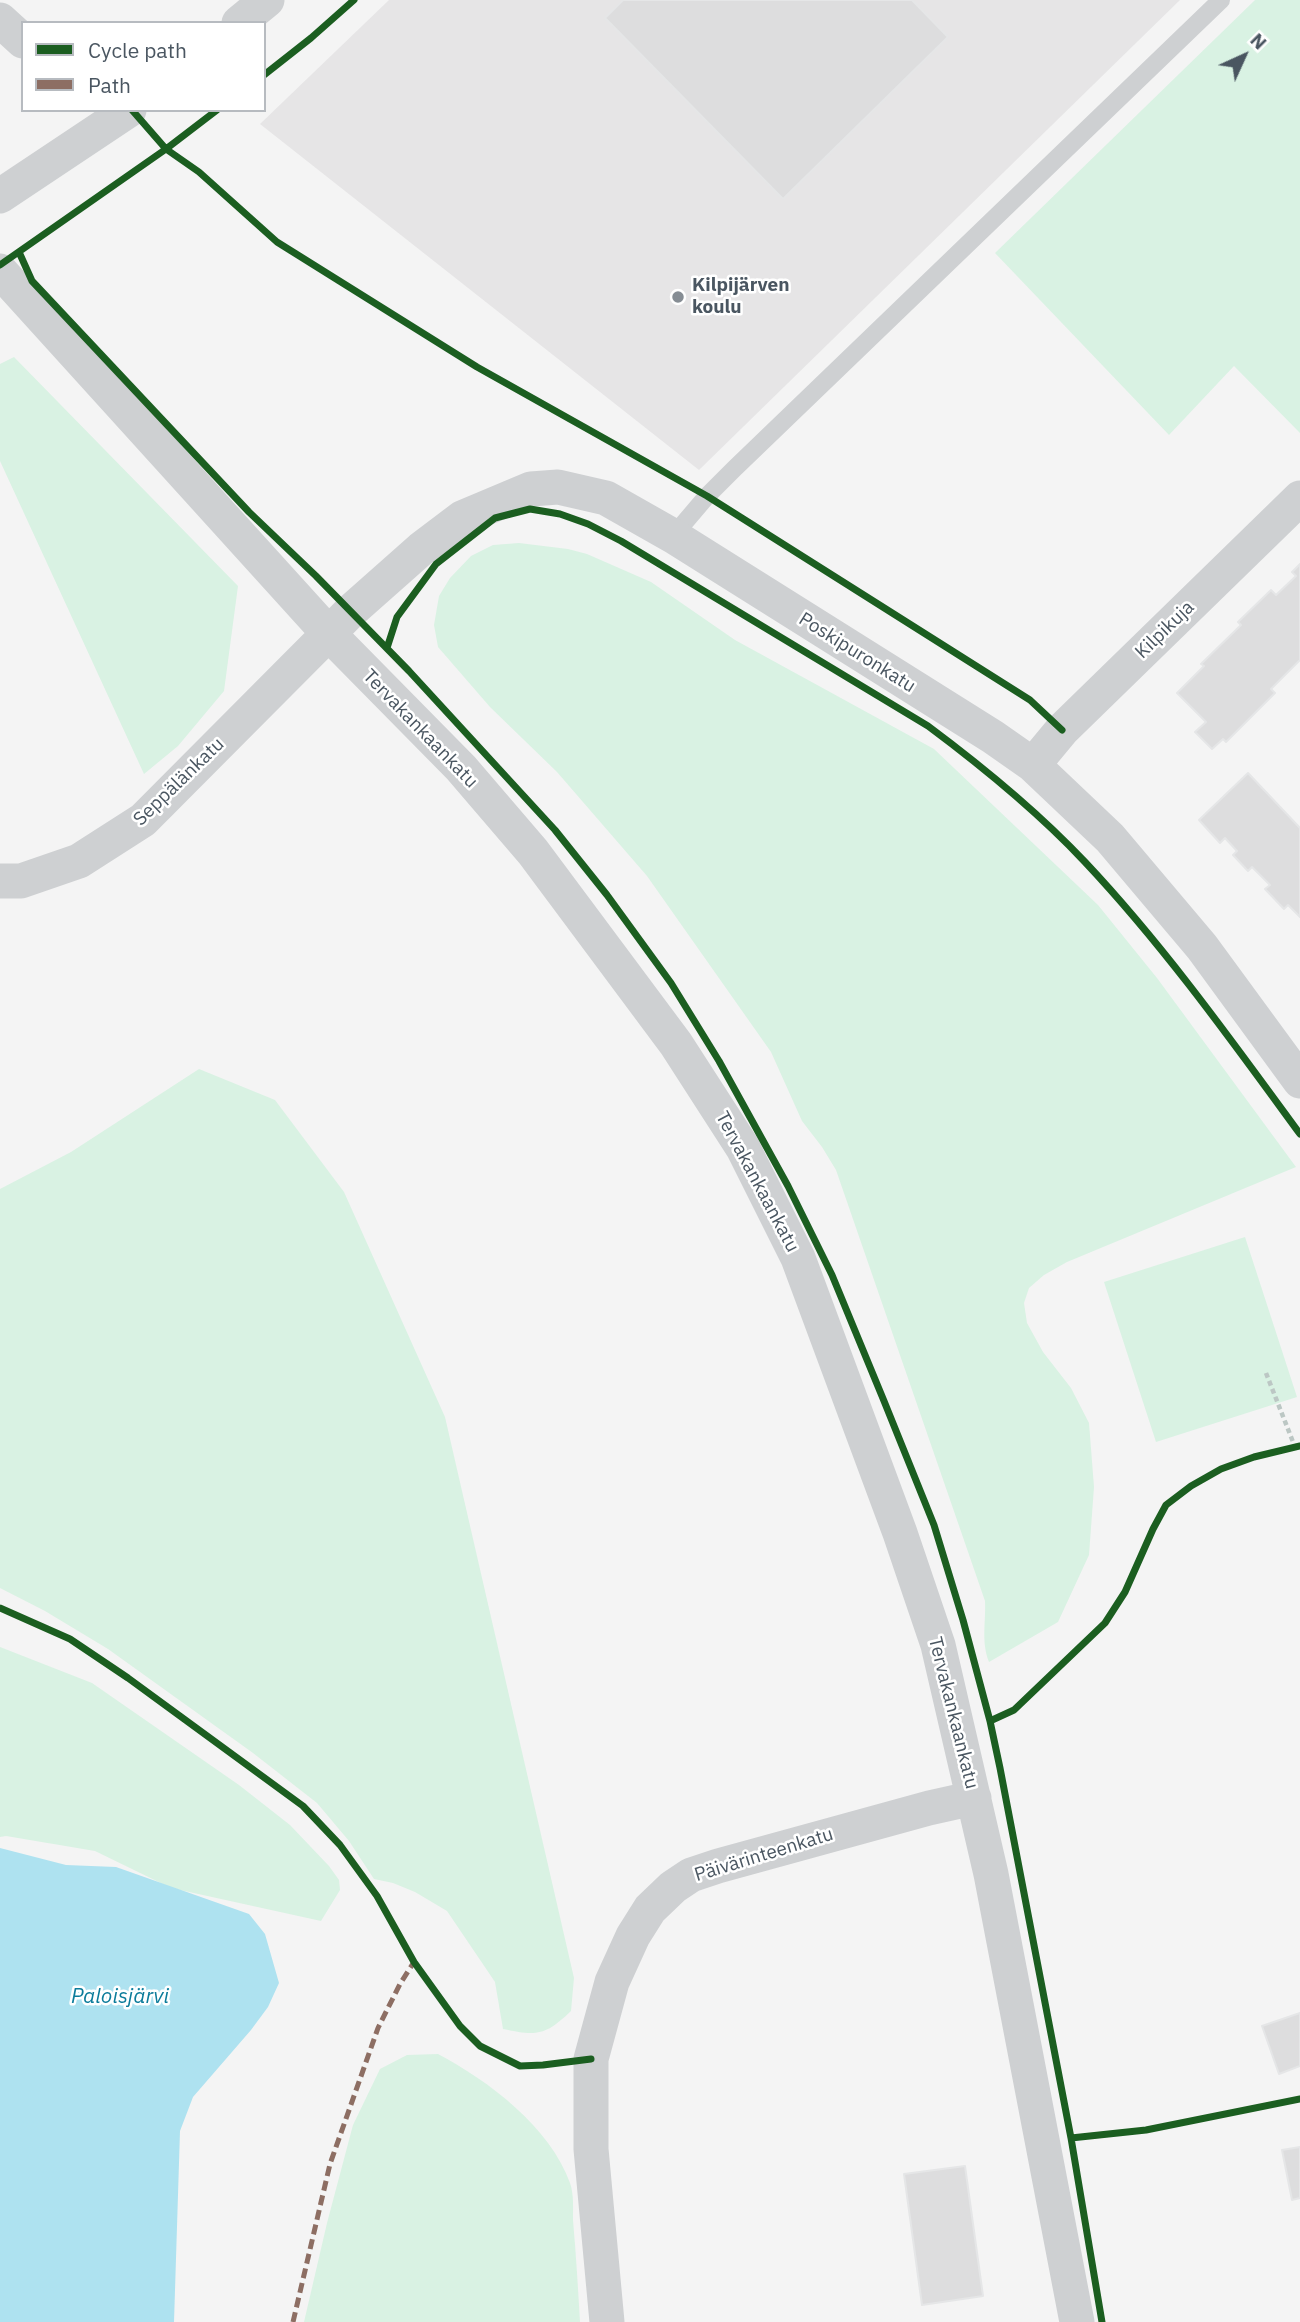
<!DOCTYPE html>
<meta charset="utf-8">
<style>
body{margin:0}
#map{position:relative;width:1300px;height:2322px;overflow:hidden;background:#f4f4f4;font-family:"IBM Plex Sans",sans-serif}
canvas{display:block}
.legend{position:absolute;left:21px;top:21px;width:245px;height:91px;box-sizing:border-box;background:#fff;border:2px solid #b7bbc0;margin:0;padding:9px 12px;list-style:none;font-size:21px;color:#4a5661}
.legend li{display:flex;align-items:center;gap:14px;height:35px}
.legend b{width:35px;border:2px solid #b7bbc0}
.north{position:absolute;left:1209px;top:21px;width:70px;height:70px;-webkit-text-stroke:5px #fff;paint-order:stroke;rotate:45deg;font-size:19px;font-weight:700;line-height:28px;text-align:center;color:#4a5661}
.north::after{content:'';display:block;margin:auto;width:24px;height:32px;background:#4a5661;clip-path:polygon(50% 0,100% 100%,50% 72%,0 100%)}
</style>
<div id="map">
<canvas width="1300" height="2322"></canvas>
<ul class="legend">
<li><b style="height:9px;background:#1b5e20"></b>Cycle path</li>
<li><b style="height:9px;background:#8d6e63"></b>Path</li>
</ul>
<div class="north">N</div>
</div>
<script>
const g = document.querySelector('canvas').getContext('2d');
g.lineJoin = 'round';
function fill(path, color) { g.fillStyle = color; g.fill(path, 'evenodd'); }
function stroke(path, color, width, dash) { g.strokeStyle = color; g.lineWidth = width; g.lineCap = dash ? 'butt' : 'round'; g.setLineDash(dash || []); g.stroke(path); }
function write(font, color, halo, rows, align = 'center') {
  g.font = font + ' "IBM Plex Sans",sans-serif'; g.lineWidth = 5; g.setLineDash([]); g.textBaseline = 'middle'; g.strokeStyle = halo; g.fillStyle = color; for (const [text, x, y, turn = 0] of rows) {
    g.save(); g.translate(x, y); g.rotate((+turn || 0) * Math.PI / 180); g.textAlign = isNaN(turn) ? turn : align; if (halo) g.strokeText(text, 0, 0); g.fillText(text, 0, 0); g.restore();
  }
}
const education = new Path2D(`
 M389,0H1180L699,470L260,124Z`);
const green = new Path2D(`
 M1255,0H1300V433L1234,366L1169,435L995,253Z
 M14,357L238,586L224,691L178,746L144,774L0,461V364Z
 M519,543L568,549L587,554L651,582L735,640L934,749L1098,905L1157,978L1296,1167L1067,1262L1044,1275L1029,1288L1024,1303L1027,1323L1043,1352L1071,1388L1089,1423L1094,1487L1089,1555L1058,1622L989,1662C981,1641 986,1623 985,1601L836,1170L822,1147L802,1121L771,1052L647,876L557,772L490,707L438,647L434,625L439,596L450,578L471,556L493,545Z
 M199,1069L275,1100L344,1192L445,1417L574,1978L571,2011C545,2036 537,2036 503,2029L495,1982L447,1911L415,1892L393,1883L374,1879L349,1841L317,1803L253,1753L108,1649L45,1611L0,1588V1189L71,1152Z
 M1245,1237L1297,1397L1156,1442L1104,1282Z
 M0,1647L92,1683L239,1785L290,1825L329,1866L339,1880L340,1890L321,1921L171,1888L95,1851L6,1836L0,1837Z
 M438,2054C489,2081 550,2127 570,2183C574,2194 573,2209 573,2220C576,2254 578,2288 580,2322H304L327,2223L353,2125L380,2069L407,2055Z`);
const water = new Path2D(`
 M0,1848L66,1865L116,1867L249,1914L265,1934L279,1983L268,2007L251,2030L193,2097L180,2131L174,2322H0Z`);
const building = new Path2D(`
 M623,0H912L948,37L783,199L605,18Z
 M1300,564V660L1271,689L1275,693L1226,742L1223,739L1212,749L1195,732L1206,722L1177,693L1204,666L1201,664L1241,625L1238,622L1271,590L1276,595L1296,576L1292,572Z
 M1248,773L1300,828V917L1288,905L1284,909L1265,889L1270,885L1252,867L1248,871L1233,855L1237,851L1225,838L1220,843L1199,820Z
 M1300,2013V2066L1279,2074L1262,2026Z
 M1300,2147V2198L1292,2200L1282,2150Z
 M965,2166L983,2296L922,2305L904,2174Z`);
const path = new Path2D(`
 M1266,1373L1295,1447`);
const lane = new Path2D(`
 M673,536L707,496L734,469L1221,0`);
const street = new Path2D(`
 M0,20L23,41
 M239,23L267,0
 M0,196L129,110
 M0,271L329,634L461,768L533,852L676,1044L743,1148L798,1258L900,1533L938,1645L991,1874L1077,2322
 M1033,765L1062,730L1300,498
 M0,881H21L79,861L143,820L351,611L421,549L462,518L531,489L558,487L606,498L673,536L993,737L1033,765L1110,838L1202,947L1300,1081
 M607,2322L591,2149V2059L612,1982L633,1936L650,1909L673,1887L691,1875L718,1866L929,1808L974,1798`);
const quiet = new Path2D(`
 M293,2322L330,2164L378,2028L400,1984L414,1962`);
const cycleway = new Path2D(`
 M264,75L311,38L354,0
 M132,110L166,149L199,172L277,242L477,367L707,496L1030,700L1062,730
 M19,252L32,281L249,512L316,576L409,671L555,830L607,895L671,983L719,1061L788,1186L832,1275L884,1401L934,1525L963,1620L990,1721L1000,1768L1071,2138L1102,2322
 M0,265L166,149L217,110
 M387,648L397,617L436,564L495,518L530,509L560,514L588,524L621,541L928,726C983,767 1038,812 1085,862C1164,946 1232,1041 1300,1134
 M0,1608L70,1639L128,1678L303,1806L340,1845L377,1896L414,1962L460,2026L480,2046L520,2066L543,2065L591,2059
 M990,1721L1014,1710L1105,1623L1125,1592L1153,1529L1166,1505L1191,1486L1221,1469L1254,1457L1300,1446
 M1071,2138L1146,2130L1300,2099`);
const markers = [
 [678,297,7,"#868d94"]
];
const poiNames = [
 ["Kilpijärven",692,286],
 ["koulu",692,308]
];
const streetNames = [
 ["Kilpikuja",1165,630,-44],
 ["Poskipuronkatu",857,653,32],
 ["Tervakankaankatu",420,729,46],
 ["Seppälänkatu",179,782,-44],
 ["Tervakankaankatu",757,1182,62],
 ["Tervakankaankatu",953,1713,76],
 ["Päivärinteenkatu",764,1855,-17]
];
const waterNames = [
 ["Paloisjärvi",120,1997]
];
fill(education, '#e6e5e6');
fill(green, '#d9f2e3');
fill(water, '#aee2f0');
fill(building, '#ddddde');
stroke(building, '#e5e6e7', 2);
stroke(path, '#bcc7c4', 4.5, [5, 3.5]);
stroke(lane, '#ced0d2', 18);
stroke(street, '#ced0d2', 35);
stroke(quiet, '#8d6e63', 5, [10, 5]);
stroke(cycleway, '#1b5e20', 7);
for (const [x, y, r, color] of markers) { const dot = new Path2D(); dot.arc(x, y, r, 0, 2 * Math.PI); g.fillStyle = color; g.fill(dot); stroke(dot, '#fff', 2.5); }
write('bold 19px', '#4a5661', '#fff', poiNames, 'left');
write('19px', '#4a5661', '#fff', streetNames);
write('italic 21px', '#0c7c9b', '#fff', waterNames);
</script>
